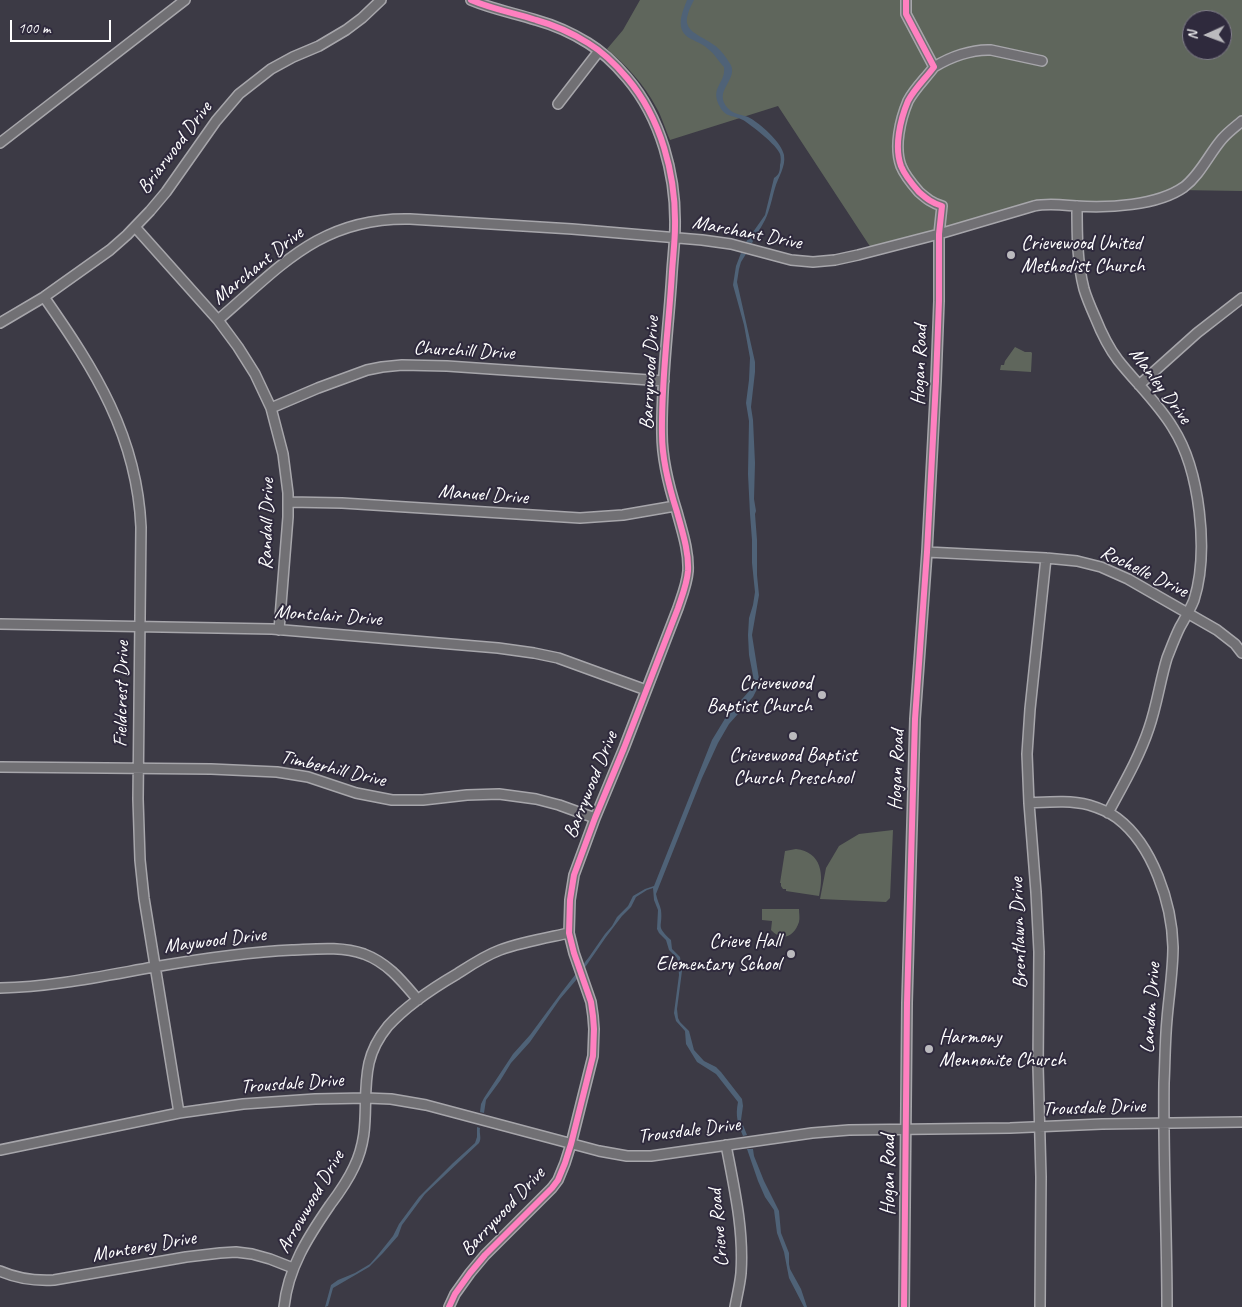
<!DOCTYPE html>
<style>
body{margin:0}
#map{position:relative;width:1242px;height:1307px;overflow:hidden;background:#3c3a45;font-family:Caveat,sans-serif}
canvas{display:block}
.north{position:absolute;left:1182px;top:10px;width:50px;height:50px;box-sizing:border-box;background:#2f2a3d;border:1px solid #827f8b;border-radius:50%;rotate:268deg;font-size:14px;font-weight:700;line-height:20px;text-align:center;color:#fff}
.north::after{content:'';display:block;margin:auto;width:18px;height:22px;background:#bbbabe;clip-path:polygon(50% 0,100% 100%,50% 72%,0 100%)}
.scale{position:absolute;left:10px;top:20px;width:101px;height:22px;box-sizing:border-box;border:2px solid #fff;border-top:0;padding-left:6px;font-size:15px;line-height:18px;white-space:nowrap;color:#fff;-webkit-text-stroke:4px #2f2a3d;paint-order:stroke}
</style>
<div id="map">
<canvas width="1242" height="1307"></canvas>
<div class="north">N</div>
<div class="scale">100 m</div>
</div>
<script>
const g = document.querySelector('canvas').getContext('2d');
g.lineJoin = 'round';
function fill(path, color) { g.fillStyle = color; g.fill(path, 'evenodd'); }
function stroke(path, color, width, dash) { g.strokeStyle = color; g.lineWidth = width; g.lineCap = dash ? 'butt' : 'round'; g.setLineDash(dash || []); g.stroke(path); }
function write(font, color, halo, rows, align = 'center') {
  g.font = font + ' Caveat,sans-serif'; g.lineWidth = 4; g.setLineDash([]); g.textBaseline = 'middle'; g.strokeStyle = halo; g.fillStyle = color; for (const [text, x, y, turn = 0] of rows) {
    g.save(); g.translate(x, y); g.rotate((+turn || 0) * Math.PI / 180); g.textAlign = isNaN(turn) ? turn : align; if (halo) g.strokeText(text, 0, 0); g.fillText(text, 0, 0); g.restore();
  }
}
const green = new Path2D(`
 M640,0H1242V191L1178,190L1136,204L1058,205L873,251L778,106L670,140C665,129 662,117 656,107C644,84 626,65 607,49L623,30ZM1192,20H1222V50H1192Z
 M1015,347L1025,352H1031L1032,353L1031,372L1000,370L1001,365H1004L1005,361Z
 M893,830L890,898L886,902L820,899L826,868L839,846L859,834Z
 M796,849C822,852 824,875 819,896L786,891V889H783L781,886V883H780L785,851Z
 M762,909H799C799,913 800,918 799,922C794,937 782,942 771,930L772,921L762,920Z`);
const water = new Path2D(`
 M687,0H694C692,4 689,9 688,14C682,31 700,35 711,43C718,47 723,53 727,59C729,62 732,66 732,69C734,83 711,94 731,111C735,114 743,115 748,117C760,123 782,143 784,155C786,167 778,177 775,188C772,198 770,210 765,220C761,228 756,235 752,243L746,242L765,215L774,178C779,175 780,171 780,165C781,162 781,157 780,154C777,145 751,125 743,120C734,115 726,118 720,107C709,87 726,84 724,67C718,61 715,54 708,49C703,44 697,42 691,39C674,30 682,13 687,0Z
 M741,253L746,254L741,262L739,269L737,282L755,362V372L751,407L753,420L755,463L754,499L756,511L755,514L757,540V575L759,595L752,635L759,679L758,687L753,697L729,724L718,743L702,778L656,894C657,900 660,905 661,910C663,928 655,925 671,940L672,949L680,957L682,971L677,1009L678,1018L680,1022L689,1031L694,1050L704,1061L716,1067L721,1072L742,1099L743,1106L741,1120L747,1135L743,1136C738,1123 735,1117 738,1102L716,1074L697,1062L686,1044L685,1031L676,1021L674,1013L679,975L678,962L677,958L669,950L666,940L659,933L657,929L658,910L654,900L653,888L647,890L636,897L631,907L622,916L606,937L577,979L560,999L530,1042L511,1063L500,1081L486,1100L484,1113L480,1112L481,1104L484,1098L513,1054L530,1035L561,993L589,957L605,934L612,926L617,917L628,906L633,896L645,889L654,886L712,740L726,717L751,689L754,681L749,655L748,635L749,618L753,605L755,592L752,563V540L750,514L748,474L749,421L746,403L749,380L750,358L744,325L733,285L736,266Z
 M477,1127L480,1128C479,1134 482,1138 479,1143L425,1194L402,1225L398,1236L383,1253L369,1267L333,1288L328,1306L325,1307L331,1285L338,1280L355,1273L370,1264L377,1256L393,1236L399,1224L419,1197L453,1163L475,1143L477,1137Z
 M747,1149H753L754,1156L764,1181L779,1211L781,1233L789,1253V1264L790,1269L801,1289L807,1307H804L789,1278L784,1252L777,1233L774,1210L765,1197L758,1181Z`);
const minor = new Path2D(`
 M934,67C950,57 972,49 991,50L1042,61
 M558,104L599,51
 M0,143L185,0
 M1077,206C1077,234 1077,262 1084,289C1087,299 1091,308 1095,317C1101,332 1108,347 1118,360C1136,383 1158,403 1173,428C1200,470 1209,552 1194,600C1190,610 1185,618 1180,627C1175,637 1171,648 1167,658C1160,681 1157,705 1149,728C1139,758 1123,785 1108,813
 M135,227L218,320L238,347L255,374L271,408L283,454L288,493V517L279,630
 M44,297C95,370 137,436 141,527L138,799L140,860L144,898L179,1113
 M218,320C280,267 320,217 410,219L572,229L702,240L731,244L791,260L813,262L835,260L858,255L939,234L1034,206C1048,203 1062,205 1076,206C1108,208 1157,206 1184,187C1200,175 1209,154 1222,139C1228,132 1235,127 1242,121
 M0,323L44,297L110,250L127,235L150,211L166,192L216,121L239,94L271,69L293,57L319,46L346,30L362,18L381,0
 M1139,385L1197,333L1242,298
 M271,408L318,388L367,370L382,367L402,365L447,366L664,381
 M289,502L342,503L580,518L623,515L675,506
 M927,552L1046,558L1077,561L1101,567L1128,579L1217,630L1235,644L1242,653
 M0,624L272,629L498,648L534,653L558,658L646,690
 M0,767L211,769L277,772L308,777L356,793L392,800H423L467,795L499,794L536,799L559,805L595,818
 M1029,803C1049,802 1070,800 1089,805C1099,808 1109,812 1117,818C1153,845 1172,904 1173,947C1173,971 1169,995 1167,1019C1165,1040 1165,1062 1164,1083C1163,1158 1167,1232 1167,1307
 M0,988C52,987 103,976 154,967C200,959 246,952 292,950C316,949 341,946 364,954C388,963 402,981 418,1000
 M726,1145C734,1187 744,1230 741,1273C740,1284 737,1296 735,1307
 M0,1150L179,1113L243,1104L315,1099L366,1098L391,1099L426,1105L599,1151L627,1156H651L812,1133L849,1130L1010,1128L1102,1124L1242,1122
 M0,1271C18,1279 34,1281 54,1280L186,1257L220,1253L236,1252L252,1254L270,1259L293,1268
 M284,1307C288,1268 308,1237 330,1205C339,1193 348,1180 354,1167C372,1130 361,1099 369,1063C372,1050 379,1037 388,1026C407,1005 433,988 457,974C471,965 484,956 500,950C522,942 546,938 569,933
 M449,1307L455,1294L470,1273L485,1255L552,1188L558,1180L565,1163L571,1144L593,1056L594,1029L593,1016L591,1002L574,953L569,933L570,900L574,875L595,818L624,748L678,608C682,596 687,584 688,571C689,551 682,531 677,512C669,487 662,460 662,434C661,380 669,325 672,272C673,256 675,241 675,226C676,175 661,118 627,78C616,65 603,52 588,43C572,33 554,25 536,20C514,13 492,9 471,0
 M904,1307L907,1003L915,719L927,552L936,381L939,301V234L942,206C932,203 927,199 919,192C912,184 905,176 901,166C894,147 900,120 908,101C915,88 925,79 934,67L906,14V0
 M1040,1307L1041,1177L1038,1065L1039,952L1036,892L1029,803L1027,754L1030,709L1046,558`);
const cycleway = new Path2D(`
 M449,1307L455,1294L470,1273L485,1255L552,1188L558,1180L565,1163L571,1144L593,1056L594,1029L593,1016L591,1002L574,953L569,933L570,900L574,875L595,818L624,748L678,608C682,596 687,584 688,571C689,551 682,531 677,512C669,487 662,460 662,434C661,380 669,325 672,272C673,256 675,241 675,226C676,175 661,118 627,78C616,65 603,52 588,43C572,33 554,25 536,20C514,13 492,9 471,0
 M904,1307L907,1003L915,719L927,552L936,381L939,301V234L942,206C932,203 927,199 919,192C912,184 905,176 901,166C894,147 900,120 908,101C915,88 925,79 934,67L906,14V0`);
const markers = [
 [1011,255,5,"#bbbabe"],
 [822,695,5,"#bbbabe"],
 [793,736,5,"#bbbabe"],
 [791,954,5,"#bbbabe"],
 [929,1049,5,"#bbbabe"]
];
const streetNames = [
 ["Briarwood Drive",175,148,-53],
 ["Marchant Drive",747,233,11],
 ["Marchant Drive",258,266,-39],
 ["Churchill Drive",464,351,3],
 ["Hogan Road",920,365,-88],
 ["Barrywood Drive",650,373,-87],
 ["Manley Drive",1160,386,53],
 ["Manuel Drive",483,495,4],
 ["Randall Drive",267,524,-89],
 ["Rochelle Drive",1144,572,26],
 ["Montclair Drive",328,616,4],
 ["Fieldcrest Drive",122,694,-89],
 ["Timberhill Drive",333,769,13],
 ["Hogan Road",897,770,-88],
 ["Barrywood Drive",591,785,-68],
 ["Brentlawn Drive",1019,933,-92],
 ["Maywood Drive",215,941,-7],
 ["Landon Drive",1151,1008,-86],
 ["Trousdale Drive",292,1084,-4],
 ["Trousdale Drive",1094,1108,-2],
 ["Trousdale Drive",689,1131,-7],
 ["Hogan Road",889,1175,-90],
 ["Arrowwood Drive",311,1202,-60],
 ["Barrywood Drive",503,1212,-47],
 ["Crieve Road",719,1228,-95],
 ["Monterey Drive",144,1247,-10]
];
const poiNames = [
 ["Crievewood United",1021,244],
 ["Methodist Church",1021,267],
 ["Crievewood",812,684,"right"],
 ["Baptist Church",812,707,"right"],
 ["Crievewood Baptist",793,756,"center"],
 ["Church Preschool",793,779,"center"],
 ["Crieve Hall",781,942,"right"],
 ["Elementary School",781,965,"right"],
 ["Harmony",939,1038],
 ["Mennonite Church",939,1061]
];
fill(green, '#5f665c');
fill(water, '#4f6277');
stroke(minor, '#a7a6ab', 12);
stroke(minor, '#717074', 9);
stroke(cycleway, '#ff80c0', 6);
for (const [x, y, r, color] of markers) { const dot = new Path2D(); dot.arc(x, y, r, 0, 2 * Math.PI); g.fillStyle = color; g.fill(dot); stroke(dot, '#2f2a3d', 2); }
write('20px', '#fff', '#2f2a3d', streetNames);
write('20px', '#fff', '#2f2a3d', poiNames, 'left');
</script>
